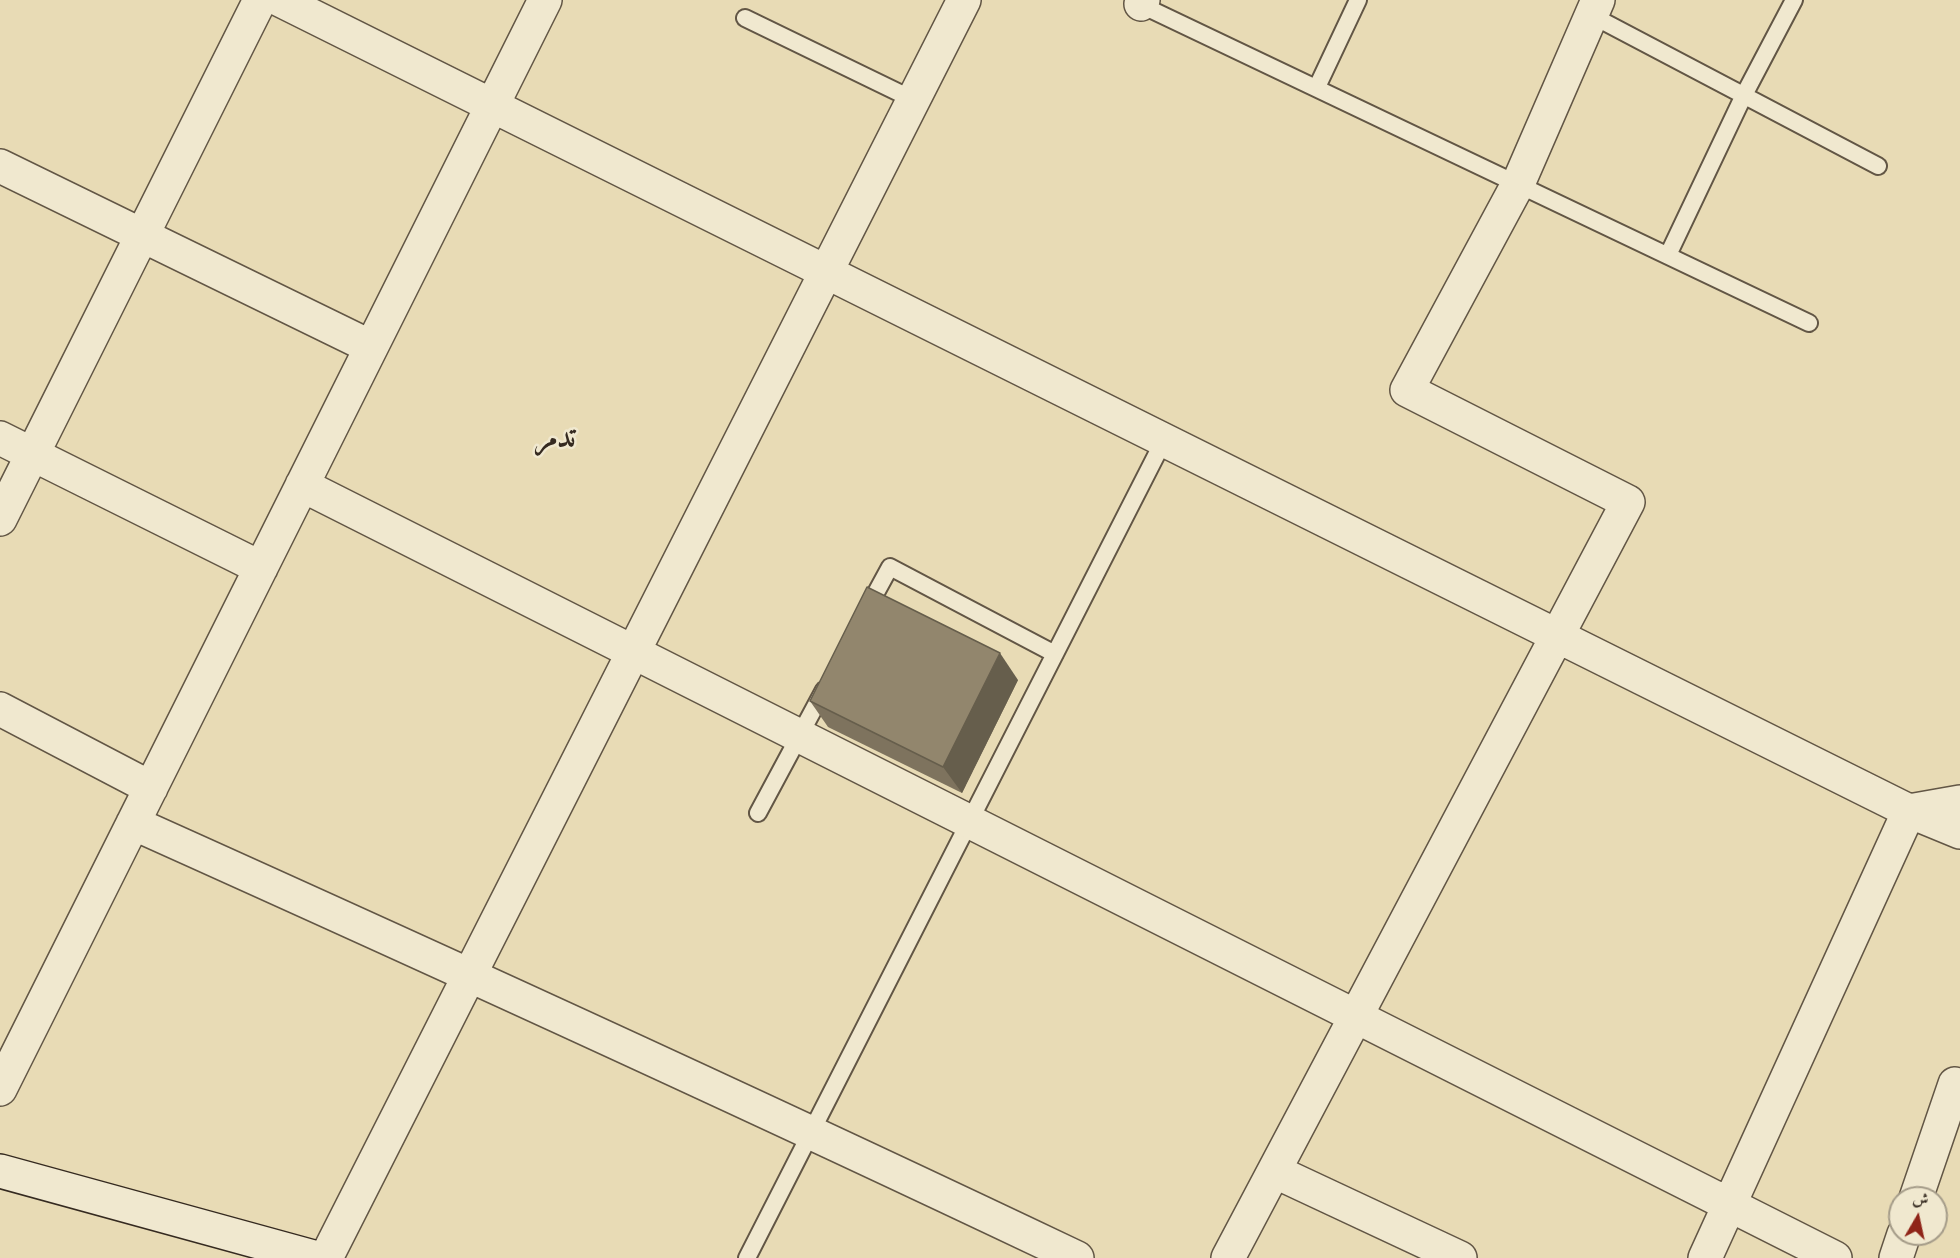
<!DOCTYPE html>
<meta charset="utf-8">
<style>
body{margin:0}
#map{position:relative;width:1960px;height:1258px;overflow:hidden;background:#e8dbb5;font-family:"Old Standard TT",Amiri,serif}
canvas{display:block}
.north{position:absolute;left:1888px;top:1186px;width:60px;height:60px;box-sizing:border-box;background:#f0e8cf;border:2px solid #a59c89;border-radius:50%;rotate:9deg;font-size:16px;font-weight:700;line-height:24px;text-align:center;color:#352a20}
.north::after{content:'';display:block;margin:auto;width:21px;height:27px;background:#8f2418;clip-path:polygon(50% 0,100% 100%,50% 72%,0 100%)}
</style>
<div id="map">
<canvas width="1960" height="1258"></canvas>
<div class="north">ش</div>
</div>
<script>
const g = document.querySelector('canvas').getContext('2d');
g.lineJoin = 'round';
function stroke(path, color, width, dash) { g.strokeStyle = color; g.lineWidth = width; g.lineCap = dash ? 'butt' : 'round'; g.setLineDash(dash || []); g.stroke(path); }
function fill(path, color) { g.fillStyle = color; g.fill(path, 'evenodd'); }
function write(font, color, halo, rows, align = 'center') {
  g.font = font + ' "Old Standard TT",Amiri,serif'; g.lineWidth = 5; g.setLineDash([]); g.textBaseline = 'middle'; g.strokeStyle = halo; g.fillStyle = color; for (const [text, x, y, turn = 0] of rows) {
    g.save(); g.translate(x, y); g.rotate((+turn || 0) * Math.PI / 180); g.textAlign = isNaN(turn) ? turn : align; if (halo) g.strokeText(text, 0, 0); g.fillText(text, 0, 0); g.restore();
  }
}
const lane = new Path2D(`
 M1135,2L1809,323
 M1591,15L1878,166
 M745,18L914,100
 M1317,87L1358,0
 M1668,255L1744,95L1794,0
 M866,611L890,567L1055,654
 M758,813L824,690
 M747,1258L1164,440`);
const street = new Path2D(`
 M280,0L1909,811L1960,832
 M1141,4L1143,0
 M0,166L371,347
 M0,438L261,568
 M302,485L1835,1258
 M0,519L260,0
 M0,709L151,788
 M1909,811L1960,802
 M133,823C449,965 764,1109 1077,1258
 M0,1089L545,0
 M1274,1171L1460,1258
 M1916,1198L1955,1084
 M326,1258L964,0
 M1228,1258L1628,502L1407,390L1518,184L1598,0
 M1705,1258L1909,811
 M1896,1258L1904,1234`);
const secondary = new Path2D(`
 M0,1171L317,1258`);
const wall = new Path2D(`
 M1018,680L962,793L828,727L810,701Z`);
const shadedWall = new Path2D(`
 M1000,653L1018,680L962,793L943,767Z`);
const building = new Path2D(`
 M867,587L1000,653L943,767L810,701Z`);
const townNames = [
 ["تدمر",555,439]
];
stroke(lane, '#625645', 20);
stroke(street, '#625645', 36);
stroke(secondary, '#352a20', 36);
stroke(lane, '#f0e8cf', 16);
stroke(street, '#f0e8cf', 33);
stroke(secondary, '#f0e8cf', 33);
fill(wall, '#7e735e');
fill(shadedWall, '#665e4c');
fill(building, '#92866d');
stroke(building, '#665e4c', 1.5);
write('bold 28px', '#352a20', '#f0e8cf', townNames);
</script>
